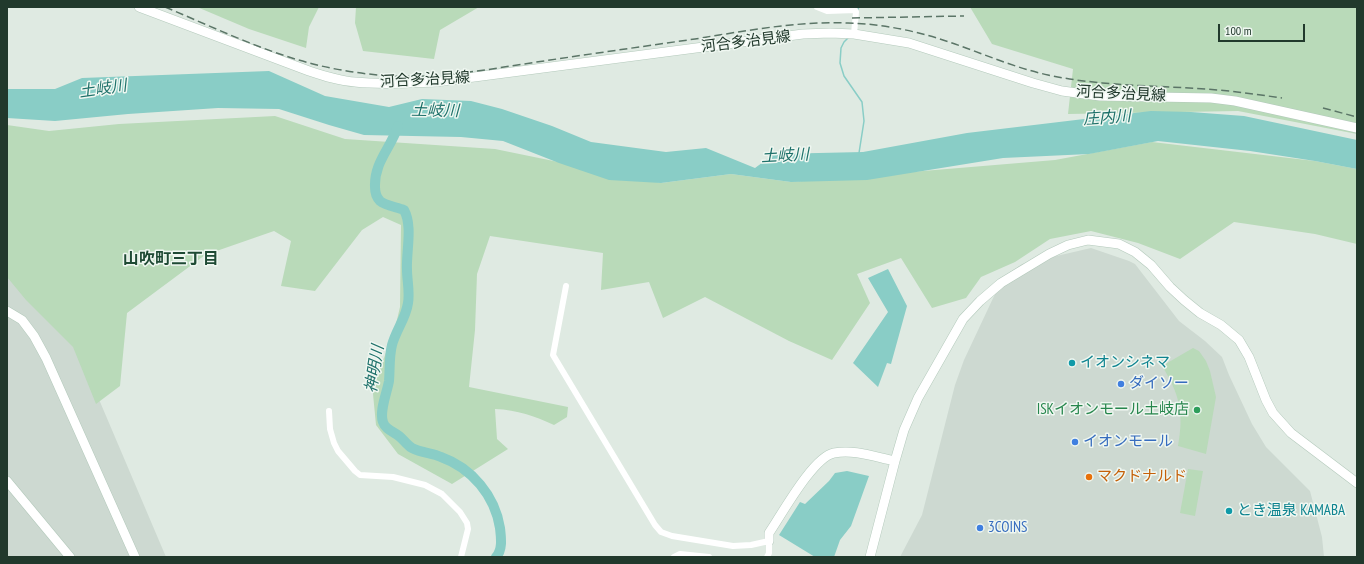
<!DOCTYPE html>
<meta charset="utf-8">
<style>
body{margin:0}
#map{position:relative;width:1364px;height:564px;overflow:hidden;background:#dfeae2;font-family:"PT Sans Narrow",sans-serif}
canvas{display:block}
.frame{position:absolute;inset:0;border:8px solid #21392c;pointer-events:none}
.scale{position:absolute;left:1218px;top:24px;width:87px;height:18px;box-sizing:border-box;border:2px solid #21392c;border-top:0;padding-left:5px;font-size:12px;line-height:14px;white-space:nowrap;color:#21392c;-webkit-text-stroke:3px #eff7f1;paint-order:stroke}
</style>
<div id="map">
<canvas width="1364" height="564"></canvas>
<div class="frame"></div>
<div class="scale">100 m</div>
</div>
<script>
const g = document.querySelector('canvas').getContext('2d');
g.lineJoin = 'round';
function fill(path, color) { g.fillStyle = color; g.fill(path, 'evenodd'); }
function stroke(path, color, width, dash) { g.strokeStyle = color; g.lineWidth = width; g.lineCap = dash ? 'butt' : 'round'; g.setLineDash(dash || []); g.stroke(path); }
function write(font, color, halo, rows, align = 'center') {
  g.font = font + ' "PT Sans Narrow","Noto Sans JP",sans-serif'; g.lineWidth = 3; g.setLineDash([]); g.textBaseline = 'middle'; g.strokeStyle = halo; g.fillStyle = color; for (const [text, x, y, turn = 0] of rows) {
    g.save(); g.translate(x, y); g.rotate((+turn || 0) * Math.PI / 180); g.textAlign = isNaN(turn) ? turn : align; if (halo) g.strokeText(text, 0, 0); g.fillText(text, 0, 0); g.restore();
  }
}
const built = new Path2D(`
 M1091,248L1129,261L1135,264L1179,321L1205,341L1222,357L1229,375L1252,424L1266,447L1310,491L1322,537L1324,557H900L922,515L955,385L964,360L1003,277L1022,264Z
 M7,270L75,343L166,557H7Z`);
const green = new Path2D(`
 M197,7H319L309,27L306,48L249,29Z
 M356,7H479L440,30L434,59L363,51L355,23Z
 M970,7H1357V134L1238,111L1068,114L1073,69L992,44Z
 M275,116L345,139L495,149L661,183L731,174L791,182L1055,160L1152,142L1315,161L1357,169V244L1315,234L1234,222L1180,259L1138,243L1091,231L1050,239L1015,262L981,277L966,298L932,308L901,258L857,274L870,303L832,360L789,341L705,297L663,318L649,282L601,290L603,253L490,236L477,274L475,330L469,387L568,407L567,417L554,425C534,416 518,410 495,409L497,439L508,449L452,484L398,454L376,425L373,394L375,373L384,358L396,324L400,307L401,225L383,217L362,230L315,291L281,286L291,241L274,231L205,255L127,313L120,386L96,404L73,347L26,300L7,277V125L49,131L119,124Z
 M1193,348L1199,351L1206,361L1210,371L1216,397L1206,454L1178,446C1184,413 1180,395 1162,366Z
 M1188,469L1203,471L1195,516L1180,513Z`);
const water = new Path2D(`
 M269,71L325,96L389,107L422,99L471,101L502,109L552,126L591,142L666,152L706,148L755,168L774,154L863,152L967,133L1151,111L1191,112L1244,116L1357,140V169L1315,161L1250,151L1158,141L1089,154L1003,158L867,180L791,182L731,174L661,183L609,180L559,163L503,141L461,137L364,135L329,125L279,109L218,108L128,114L55,121L7,118V89H55L82,78Z
 M888,269L907,306L891,364L887,363L878,387L853,363L888,312L868,278Z
 M847,471L869,476L851,526L840,540L834,557H815L779,535L800,502L805,504L829,481L835,473Z`);
const stream = new Path2D(`
 M858,9L859,7
 M849,37L844,42L841,48L840,63L844,76L862,102L864,121L859,153`);
const river = new Path2D(`
 M398,126C391,148 374,162 375,187C375,193 376,197 380,201C386,206 397,207 404,210C413,226 406,252 407,270C407,280 410,292 408,303C406,318 396,330 392,345C389,357 390,369 389,381C387,393 379,411 383,422C385,429 394,432 399,436C404,440 407,445 412,448C422,453 432,453 441,457C472,468 495,496 500,528C501,537 503,550 496,557`);
const street = new Path2D(`
 M817,7L827,11L855,10L856,12L854,34
 M566,286L553,355L655,525L661,532L672,536L733,546L751,545L769,541V553L767,557
 M329,411L330,429L334,443L338,451L355,471L360,475L393,477L425,485L442,494L460,512L467,523L468,529L461,557
 M674,557L680,554L709,557`);
const secondary = new Path2D(`
 M139,7L309,71C324,76 339,81 355,82C382,85 409,83 436,82L803,34L830,33L854,34L909,43L1033,83L1062,91L1100,96L1211,98L1235,101L1357,128
 M7,311L22,320L34,336L46,358L135,557
 M7,481L70,557
 M769,541V533C782,514 813,457 834,453C854,449 875,457 895,461L904,430L918,398L963,319L980,301L1001,283L1049,254L1068,245L1088,240L1119,244L1135,252L1151,265L1170,287L1184,300L1200,313L1221,325L1239,340L1249,357L1266,400L1273,413L1291,433L1357,483
 M870,557L895,461`);
const rail = new Path2D(`
 M165,7C213,27 262,51 313,64C353,74 398,79 440,75C455,74 470,72 485,70C555,59 625,49 695,39C745,31 796,21 848,23C885,24 921,32 955,44C986,55 1016,68 1048,75C1104,87 1161,85 1218,90C1240,92 1261,95 1282,98
 M852,18L964,16
 M1323,108L1357,117`);
const markers = [
 [1072,363,4,"#0f9aa8"],
 [1121,384,4,"#3f7fe0"],
 [1197,410,4,"#2e9e5b"],
 [1075,442,4,"#3f7fe0"],
 [1089,477,4,"#e8710a"],
 [1229,511,4,"#0f9aa8"],
 [980,528,4,"#3f7fe0"]
];
const streetNames = [
 ["河合多治見線",746,42,-7],
 ["河合多治見線",425,80,-3],
 ["河合多治見線",1121,94,3]
];
const cultureNames = [
 ["イオンシネマ",1080,363],
 ["とき温泉 KAMABA",1237,511]
];
const shopNames = [
 ["ダイソー",1129,384],
 ["イオンモール",1083,442],
 ["3COINS",988,528]
];
const leisureNames = [
 ["ISKイオンモール土岐店",1189,410]
];
const foodNames = [
 ["マクドナルド",1097,477]
];
const waterNames = [
 ["土岐川",103,89,-8],
 ["土岐川",435,111,1],
 ["庄内川",1107,118,-4],
 ["土岐川",785,156,-3],
 ["神明川",375,369,-81]
];
const neighbourhoodNames = [
 ["山吹町三丁目",171,259]
];
fill(built, '#cdd9d1');
fill(green, '#b9dab9');
fill(water, '#89cdc6');
stroke(stream, '#89cdc6', 1.5);
stroke(river, '#89cdc6', 10);
stroke(secondary, '#b3c9bb', 10);
stroke(street, '#fff', 6);
stroke(secondary, '#fff', 9);
stroke(rail, '#5b7567', 1.5, [8, 4]);
for (const [x, y, r, color] of markers) { const dot = new Path2D(); dot.arc(x, y, r, 0, 2 * Math.PI); g.fillStyle = color; g.fill(dot); stroke(dot, '#eff7f1', 1.5); }
write('15px', '#21392c', '#eff7f1', streetNames);
write('15px', '#0d838f', '#eff7f1', cultureNames, 'left');
write('15px', '#366cbe', '#eff7f1', shopNames, 'left');
write('15px', '#27864d', '#eff7f1', leisureNames, 'right');
write('15px', '#c56008', '#eff7f1', foodNames, 'left');
write('italic 16px', '#1e716a', '#eff7f1', waterNames);
write('bold 16px', '#1e4a34', '#eff7f1', neighbourhoodNames);
</script>
